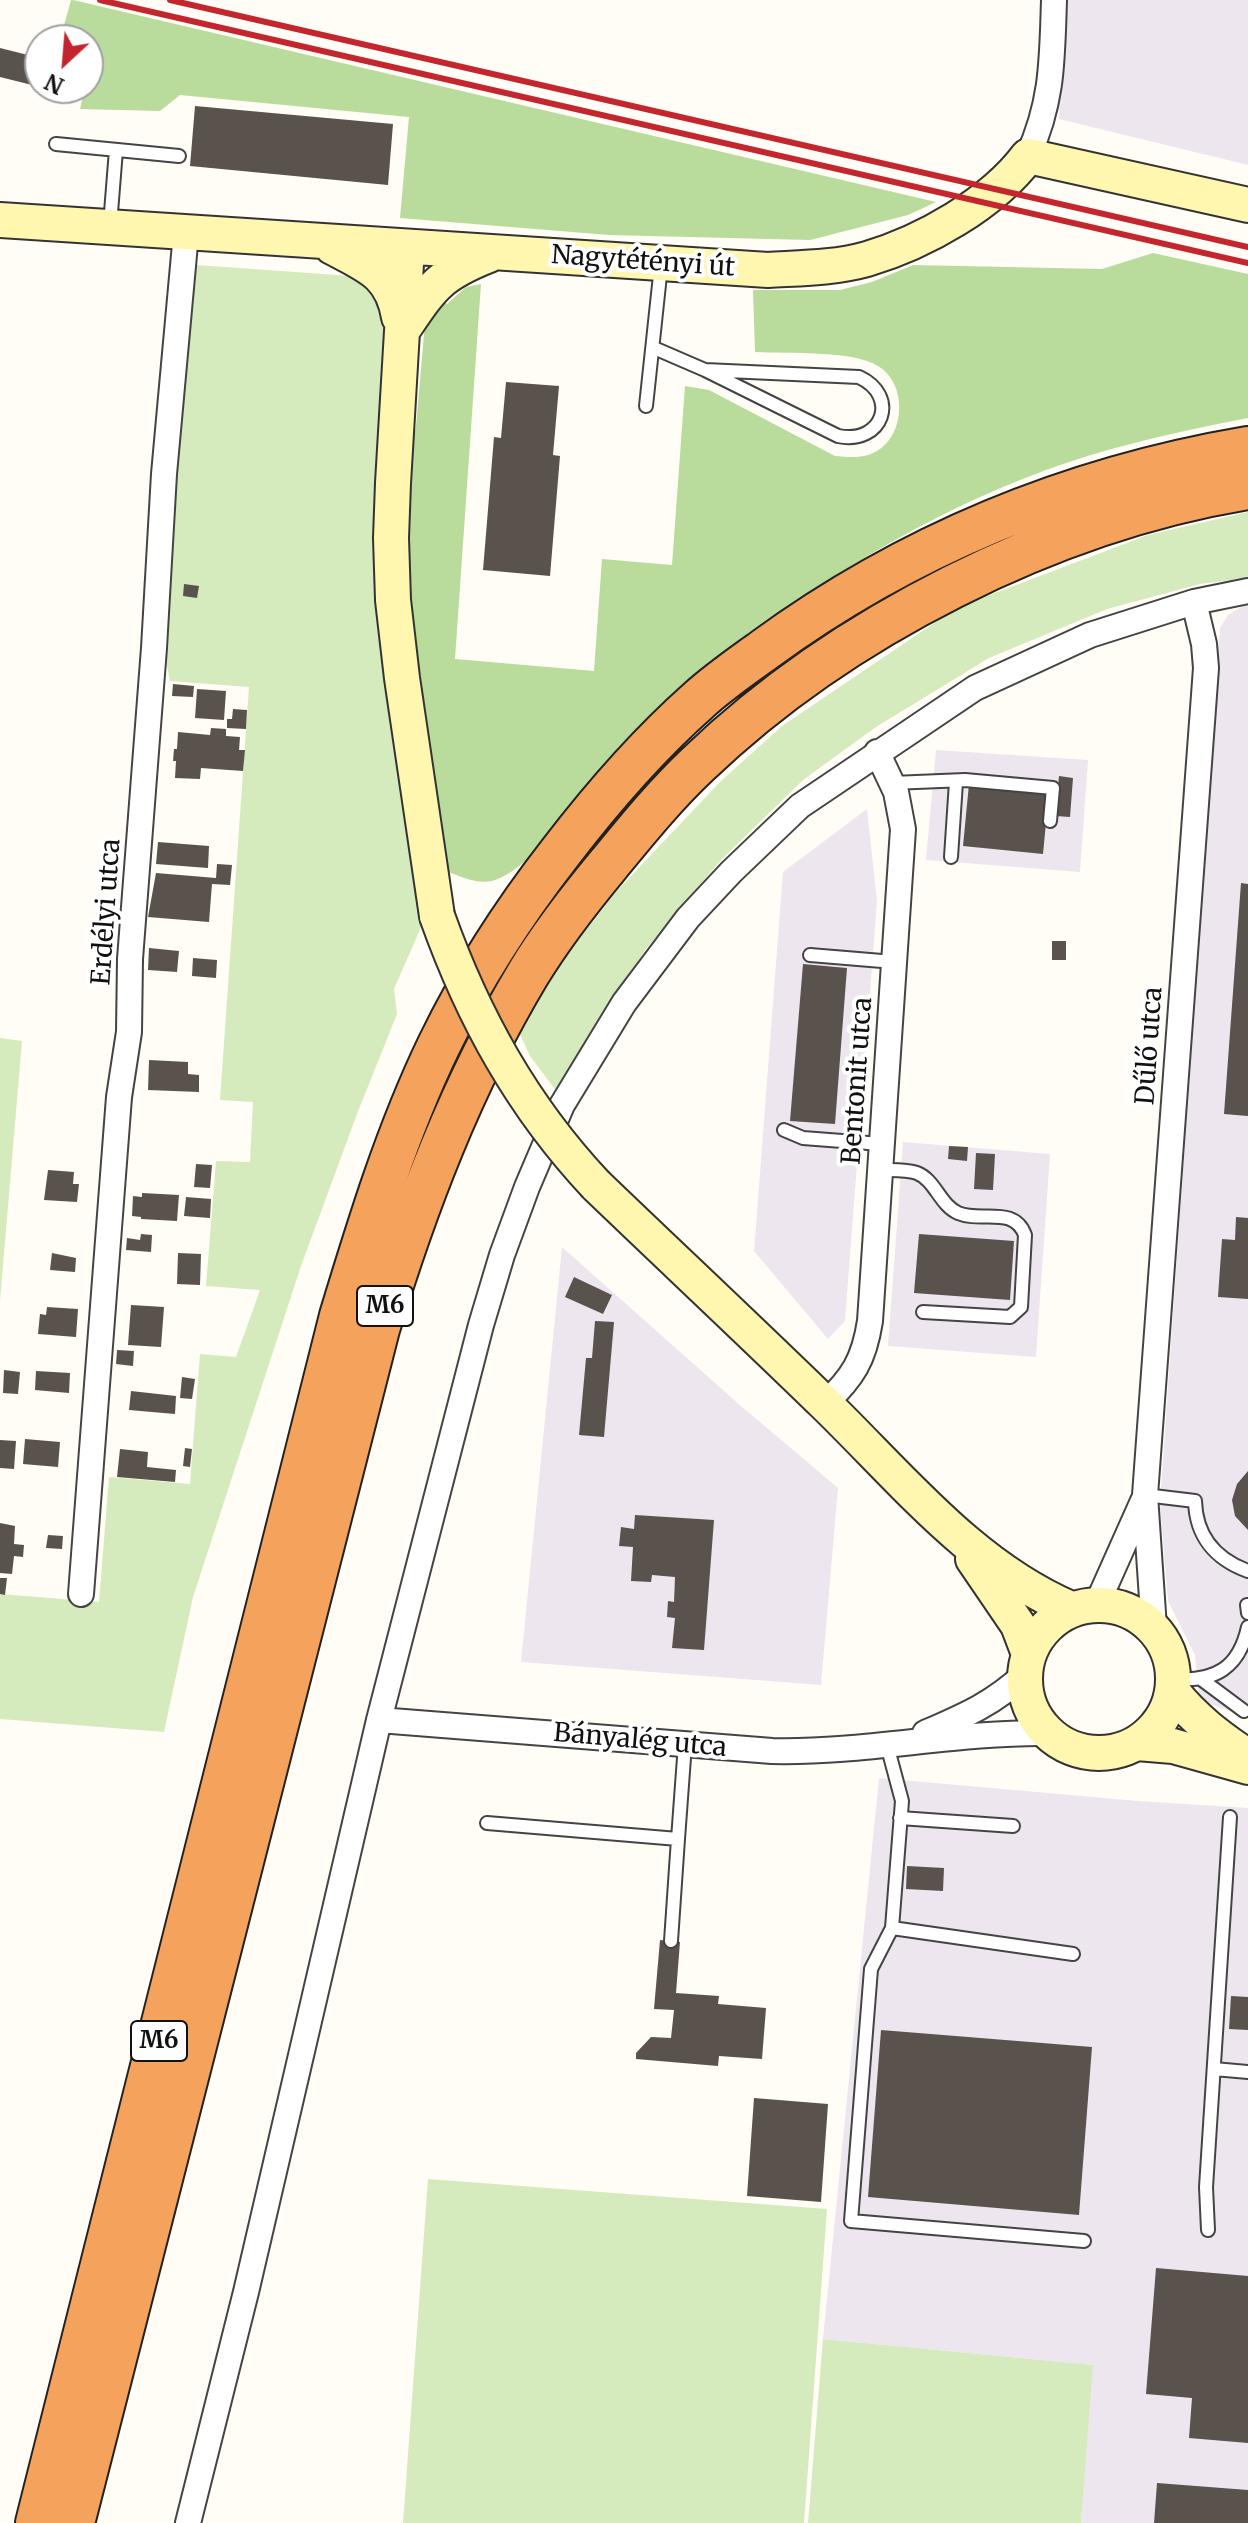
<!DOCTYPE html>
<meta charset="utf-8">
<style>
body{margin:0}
#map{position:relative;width:1248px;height:2523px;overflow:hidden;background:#fffdf5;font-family:Merriweather,serif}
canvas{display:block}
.north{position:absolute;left:24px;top:24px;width:80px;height:80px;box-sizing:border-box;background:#fff;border:2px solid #a0a0a0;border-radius:50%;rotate:206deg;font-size:22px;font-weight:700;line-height:32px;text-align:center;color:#111}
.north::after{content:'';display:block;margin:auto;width:28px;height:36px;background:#c4262e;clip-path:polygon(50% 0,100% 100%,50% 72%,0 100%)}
</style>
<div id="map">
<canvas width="1248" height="2523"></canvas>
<div class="north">N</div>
</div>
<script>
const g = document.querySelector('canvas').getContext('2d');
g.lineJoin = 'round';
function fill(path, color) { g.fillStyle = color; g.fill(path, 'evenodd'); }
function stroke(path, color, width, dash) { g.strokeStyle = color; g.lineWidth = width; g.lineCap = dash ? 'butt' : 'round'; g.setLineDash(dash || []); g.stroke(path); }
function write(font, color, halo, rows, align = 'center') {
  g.font = font + ' Merriweather,serif'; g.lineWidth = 8; g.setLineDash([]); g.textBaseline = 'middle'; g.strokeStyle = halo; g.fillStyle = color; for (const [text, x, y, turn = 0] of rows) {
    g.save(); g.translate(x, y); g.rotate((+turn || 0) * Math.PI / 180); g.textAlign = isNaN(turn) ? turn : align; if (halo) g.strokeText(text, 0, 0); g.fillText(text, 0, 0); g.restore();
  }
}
const industrial = new Path2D(`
 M1065,0H1248V165L1059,119Z
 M1248,603V1716L1199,1701L1195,1655L1168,1601L1160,1504L1220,628L1228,615Z
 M936,750L1088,760L1080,872L926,860Z
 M867,809L877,901L845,1321L828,1339L754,1251L783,872Z
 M903,1142L1050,1154L1036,1357L888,1346Z
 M562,1247L741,1406L838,1488L821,1685L521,1662Z
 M879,1778L1138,1801L1248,1808V2523H1081L1092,2365L823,2339Z`);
const green = new Path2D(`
 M197,265L351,276L362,281L373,290L387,326L375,493V561L379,634L422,925L394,989L397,1014L357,1114L301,1266L193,1597L164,1732L0,1719V1594L99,1602L109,1477L190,1484L200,1354L236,1357L260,1290L206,1286L216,1161L250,1162L253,1102L220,1100L249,687L170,681L165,654L190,283Z
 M1248,512V578L1200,584L1107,609L989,658L876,727L803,780L721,860L645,950L557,1092L530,1056L519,1032L543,986L614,894L721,781L782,726L958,607L1148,535Z
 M0,1038L22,1041L0,1301Z
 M428,2179L827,2209L804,2523H403Z
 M823,2339L1093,2365L1081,2523H808Z`);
const forest = new Path2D(`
 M71,0H73L936,202L908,215L810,240L609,235L400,218L409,117L180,95L160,111L80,109L85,88H88V73L93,51L88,49V40H60Z
 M1153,253L1248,274V418C1187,430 1125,443 1066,463C948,503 834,570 735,646C716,661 695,674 678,691C644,721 610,756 581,791C557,819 535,863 500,878C481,887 466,878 448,872L435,817L407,612L408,472L416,426L425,323L437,296L447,304L466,287L481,284L455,659L594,671L602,559L672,565L685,386L709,390L835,456C849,457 864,459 877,451C906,434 907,383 878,366C854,350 786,354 755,352L753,290H840L872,282L913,265L1102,269Z`);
const building = new Path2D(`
 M0,48L40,58V87L0,77Z
 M195,106L393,124L388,185L190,166Z
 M506,382L559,386L553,455L560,456L550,576L483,570L494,437L501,438Z
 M184,584L199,586L197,598L183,596Z
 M173,684L194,686L193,697L172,696Z
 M197,689L226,691L224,720L195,718Z
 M233,709L247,710L246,729L227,728V719H232Z
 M211,728L226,729V736L240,737L239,750H245L243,771L201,768L200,779L175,778L176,761H173L174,749H177L178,732L210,735Z
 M1059,776L1073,778L1070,817L1055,816Z
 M969,784L1049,791L1043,854L963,846Z
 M158,842L209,846L208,868L156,864Z
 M217,864L232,865L230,885L212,884L209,922L148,917L156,873L216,878Z
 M1241,883L1248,884V1116L1224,1114Z
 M1052,941H1066V960H1052Z
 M149,948L179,951L177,972L148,970Z
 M193,958L217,960L216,978L192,976Z
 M803,964L847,968L835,1124L790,1121Z
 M149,1060L188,1062V1074L199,1075V1092L148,1090Z
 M949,1146L968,1147L967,1161L948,1159Z
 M976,1153L995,1154L993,1190L974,1189Z
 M196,1164L212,1165L210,1188L194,1187Z
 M48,1170L74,1172L73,1184H79L77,1202L44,1200Z
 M142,1193L179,1195L177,1221L141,1219V1217L132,1216L133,1196L142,1197Z
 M186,1197L211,1199L210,1218L184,1216Z
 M1236,1217L1248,1218V1299L1218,1297L1222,1239L1235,1240Z
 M141,1234L152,1235L151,1252L126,1250L127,1238L140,1240Z
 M919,1234L1014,1241L1010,1300L914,1293Z
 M52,1253L76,1258L75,1272L50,1270Z
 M178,1253L201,1254L200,1285L177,1284Z
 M574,1277L612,1295L603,1314L565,1297Z
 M131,1305L164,1307L161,1347L128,1345Z
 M47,1307L78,1309L76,1337L38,1334L40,1314L46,1315Z
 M595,1321L614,1322L604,1437L579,1435L586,1358H592Z
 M117,1350L134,1351L133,1366L116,1364Z
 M4,1370L20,1372L18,1394L3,1393Z
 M36,1371L70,1373L69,1393L35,1390Z
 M182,1377L195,1379L192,1399L180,1398Z
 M131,1391L176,1396L175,1414L129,1410Z
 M25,1439L60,1442L58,1467L23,1464Z
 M0,1440L16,1441L14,1469L0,1468Z
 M185,1448L192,1449L190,1467L183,1466Z
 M120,1449L148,1452L147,1467L176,1470L175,1482L117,1477Z
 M1248,1471V1530L1235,1516L1232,1500L1237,1484Z
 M635,1515L714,1520L704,1650L672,1648L675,1618L667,1617L668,1601L674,1602L675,1577L652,1575L651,1582L631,1581L633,1547L619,1546L621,1527L634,1529Z
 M0,1523L15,1526L14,1544L24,1545L23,1557L14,1556L12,1574L0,1573Z
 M48,1535L63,1536L62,1549L46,1548Z
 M0,1578H7L5,1595L0,1594Z
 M907,1866L944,1868L943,1891L906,1889Z
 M660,1940L680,1942L676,1993L719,1996L718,2004L766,2008L762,2059L719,2056L718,2066L636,2059V2053L651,2037L671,2038L674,2010L654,2009Z
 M1231,1996L1248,1997V2030L1229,2029Z
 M881,2030L1092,2047L1079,2215L868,2197Z
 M754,2098L828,2104L821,2202L747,2196Z
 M1156,2268L1248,2276V2443L1189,2438L1192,2398L1146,2394Z
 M1157,2483L1248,2490V2523H1154Z`);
const lane = new Path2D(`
 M56,144L179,156
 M110,225L116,150
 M654,348L705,370L838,436C883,445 900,396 859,377L705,370
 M646,406L661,266
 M892,783L965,780L1053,788L1050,821
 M951,857L956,782
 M810,955L894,962
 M784,1130L803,1138L881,1144
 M879,1170C891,1170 907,1169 917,1173C935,1180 940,1205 958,1213C981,1223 1014,1205 1025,1235L1021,1307L1010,1317L923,1312
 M1145,1495L1195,1501C1196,1536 1215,1559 1248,1571
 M1247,1605L1248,1613
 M1174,1679C1215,1682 1239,1668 1248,1627
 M1201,1679L1244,1711
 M887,1745L902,1801L892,1928L871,1969L851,2221L1084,2241
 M900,1818L1013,1826
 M487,1823L678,1839L685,1744
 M892,1928L1073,1954
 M671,1941L678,1839
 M1214,2069L1248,2072
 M1208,2230L1206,2187L1230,1817`);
const street = new Path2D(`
 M1028,156C1053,101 1052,59 1054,0
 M825,1404C853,1377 864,1360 870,1321L903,829L896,792L877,752
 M81,1594L119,1097L129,1032L130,959L154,648L164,474L186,233
 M1097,1604L1143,1501
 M1154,1628L1145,1495L1206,668L1204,644L1194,602
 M379,1720L772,1751C865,1753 955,1732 1047,1733
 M925,1733C964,1716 993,1704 1025,1674
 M188,2523L246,2292L379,1720L481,1325L502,1255L527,1187L562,1105L624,1003L688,918L731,872L800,806L975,688L1090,635L1194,602L1248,591`);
const secondary = new Path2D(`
 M0,220L768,270C801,268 835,268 867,259C924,242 992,204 1028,156L1248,205
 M332,247C368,266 392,274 399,317
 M407,247L393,483L391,538L393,600L402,678L437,916
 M402,331C432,287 438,275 489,255
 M596,1185C672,1258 749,1330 825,1404C901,1478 972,1567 1071,1609
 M973,1559L1018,1625L1029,1654
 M1025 1679a74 74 0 1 1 148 0a74 74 0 1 1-148 0Z
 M1173,1692C1194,1719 1220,1738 1248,1757
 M1137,1743L1173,1746L1248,1767`);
const highway = new Path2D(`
 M37,2523L341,1316C369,1224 397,1132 439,1045C472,977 514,912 560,853C602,798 648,745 700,699C720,681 742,666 764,650C908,545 1072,478 1248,448
 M73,2523L378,1329C416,1205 461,1086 528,974C551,936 579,900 608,865C636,831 665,795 698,764C841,627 1052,520 1248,488`);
const rail = new Path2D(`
 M100,0L1248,263
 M170,0L1248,247`);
const secondaryBridge = new Path2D(`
 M437,916C473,1017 522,1106 596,1185`);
const shields = [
 [385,1306,56],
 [159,2041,56]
];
const shieldNames = [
 ["M6",385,1306],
 ["M6",159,2041]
];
const streetNames = [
 ["Nagytétényi út",643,262,4],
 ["Erdélyi utca",107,912,-86],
 ["Dűlő utca",1150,1046,-86],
 ["Bentonit utca",858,1081,-86],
 ["Bányalég utca",640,1741,5]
];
fill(industrial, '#eee6ef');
fill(green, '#d5ebbd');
fill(forest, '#b9dc9c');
fill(building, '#5a524d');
stroke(lane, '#444', 16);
stroke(street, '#444', 28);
stroke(secondary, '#333', 38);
stroke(highway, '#222', 46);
stroke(lane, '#fff', 12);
stroke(street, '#fff', 24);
stroke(secondary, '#fff6b0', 34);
stroke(highway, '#f5a25d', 42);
stroke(rail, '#c4262e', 6);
stroke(secondaryBridge, '#333', 38, []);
stroke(secondaryBridge, '#fff6b0', 34);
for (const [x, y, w] of shields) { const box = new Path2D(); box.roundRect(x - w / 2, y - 20, w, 40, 6); g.fillStyle = '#fff'; g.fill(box); stroke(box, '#111', 2); }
write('bold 24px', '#111', null, shieldNames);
write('26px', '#111', '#fff', streetNames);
</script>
